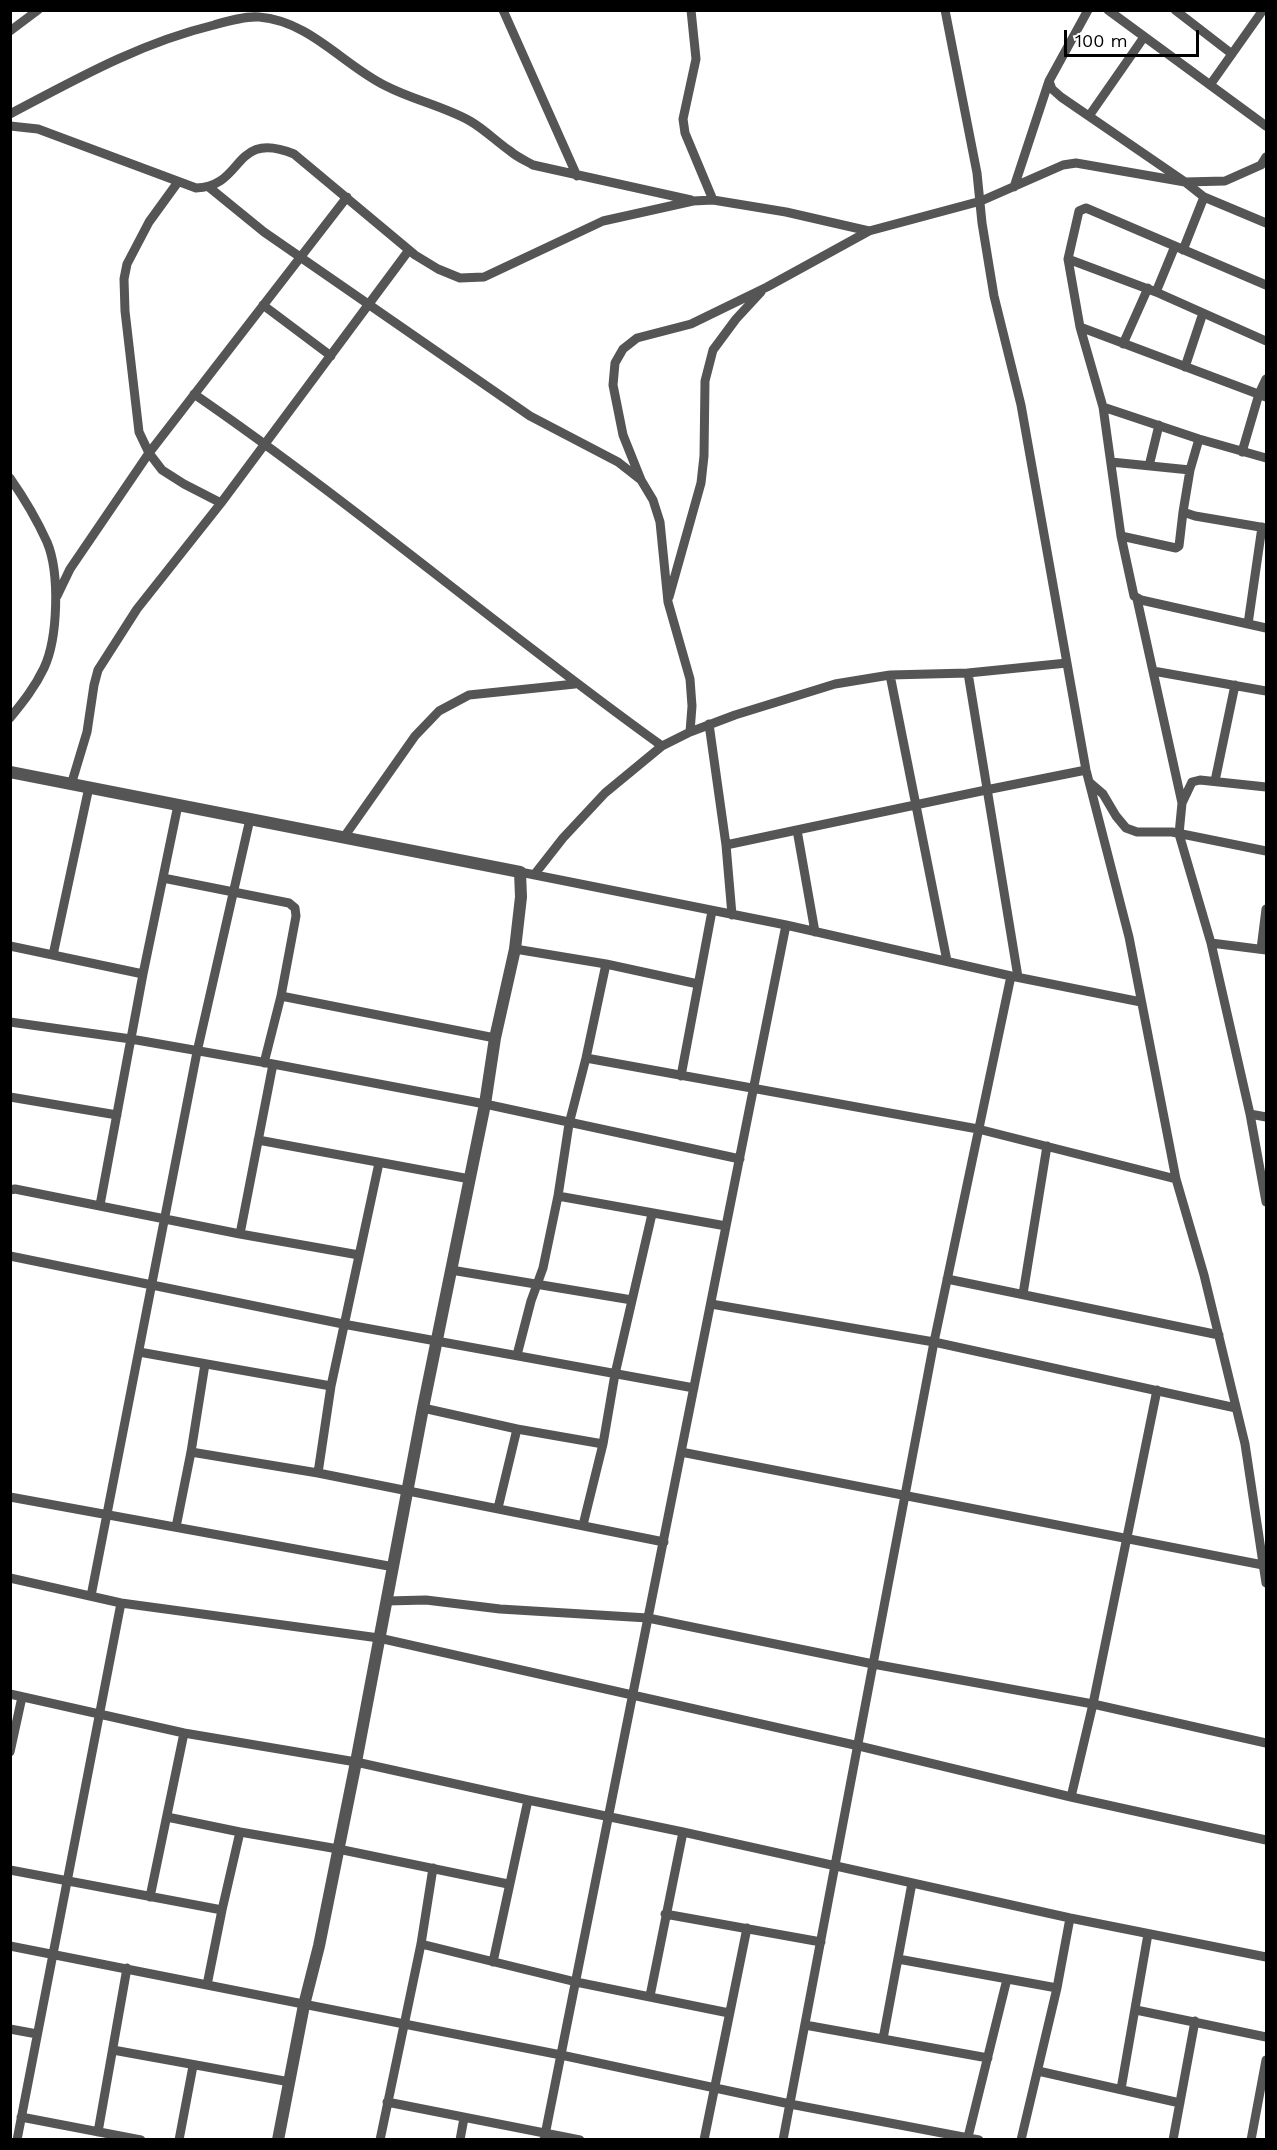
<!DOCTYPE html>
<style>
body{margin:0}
#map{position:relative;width:1277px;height:2150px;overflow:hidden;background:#fff;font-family:"Work Sans",sans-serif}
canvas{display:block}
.frame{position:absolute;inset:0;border:12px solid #000;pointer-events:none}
.scale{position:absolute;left:1064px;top:30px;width:135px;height:27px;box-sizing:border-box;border:3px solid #000;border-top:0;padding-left:8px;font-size:18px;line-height:21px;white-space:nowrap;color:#000;-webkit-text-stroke:4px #fff;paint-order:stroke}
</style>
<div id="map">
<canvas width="1277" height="2150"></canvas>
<div class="frame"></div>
<div class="scale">100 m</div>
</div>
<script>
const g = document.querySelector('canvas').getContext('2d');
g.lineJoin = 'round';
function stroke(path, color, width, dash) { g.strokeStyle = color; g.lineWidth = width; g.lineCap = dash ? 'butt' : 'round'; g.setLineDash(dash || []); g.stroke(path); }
const minor = new Path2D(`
 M503,10L577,176
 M691,10L696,59L683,119L685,133L713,200
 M945,10L977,173L982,223L994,296L1021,405L1086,770L1129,937L1176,1179L1204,1275L1245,1444L1266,1583
 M1108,10L1266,126
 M1175,10L1232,54
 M10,31L38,10
 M1049,81L1052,89L1061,97L1185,182L1225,181L1261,165L1266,157
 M1210,85L1263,10
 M10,114C78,78 140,43 214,25C228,21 245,16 259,17C310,21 343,65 386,86C413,100 443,106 470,121C484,129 497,142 510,151C517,157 526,161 533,165L691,200
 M1089,116L1144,37
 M10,126L38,129L196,188C245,187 232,129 294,154L415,255L438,269L460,278L484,277L603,221L693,201L713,200L786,212L869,231
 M178,182L149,222L127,264L124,279L125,311L139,432L149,453L162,470L184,484L221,503
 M1014,187L1049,81L1088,10
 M210,188L264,232L530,416L618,462L641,480L653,500L660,522L668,602L690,679L692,706L690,732
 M1183,250L1204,197
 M1068,259L1080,327L1103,407
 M1266,285L1086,208L1079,211L1068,259L1156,292L1266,341
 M1156,292L1175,246
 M263,305L331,356
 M1080,327L1266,397
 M1123,344L1148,288
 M1185,367L1203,313
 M194,394C355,505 503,632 662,746
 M1199,439L1190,470L1183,512L1195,516L1266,528
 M1242,452L1259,394L1266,379
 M1266,458L1199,439L1103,407L1121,536L1134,596L1141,600L1266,628
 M1111,462L1190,470
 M1149,466L1159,425
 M10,478C24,498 37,520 47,542C60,573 58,638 44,668C35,687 23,702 10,718
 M641,480L623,435L613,385L615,363L623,349L637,338L691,324L767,287L869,231L981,201L1063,165L1076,163L1185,182L1204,197L1266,223
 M1121,536L1176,548L1179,546L1183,512
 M57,596L70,569L149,453L347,197
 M669,597L701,483L704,456L705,381L713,350L736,319L761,292
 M1137,599L1182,803
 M1248,624L1262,527
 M1153,671L1266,691
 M968,673L1018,977
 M890,675L947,961
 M709,724L726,845L732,915
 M1215,781L1235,685
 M1089,782L1103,794L1116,816L1126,828L1137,832H1172L1266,851
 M71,785L87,732L94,685L98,670L137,609L221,503L409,250
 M1266,787L1200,780L1192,782L1182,803L1179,834L1211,943L1250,1114L1266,1202
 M797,830L815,932
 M344,837L415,736L439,711L469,695L575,684
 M726,845L986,790L1086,770
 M520,872L786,925L1011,976L1141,1002
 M534,875L563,838L605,793L662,746L690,732L735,715L835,684L890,675L968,673L1067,663
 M163,878L289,903L295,908L296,916L281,996L264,1063
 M1211,943L1266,950
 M10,946L143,974
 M515,949L606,964L698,984
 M1261,949L1266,909
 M53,955L89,787
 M281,996L495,1038
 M10,1022L131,1039L273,1064L485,1104L740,1159
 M586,1058L978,1129L1176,1179
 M681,1076L712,911
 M10,1097L117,1115
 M1250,1114L1266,1117
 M258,1140L470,1179
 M10,1190L15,1189L240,1234L359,1255
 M558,1196L726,1226
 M100,1205L143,974L178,805
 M240,1234L273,1064
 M10,1256L343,1324L694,1388
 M451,1270L632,1300
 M947,1279L1219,1335
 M1023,1294L1047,1146
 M711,1304L934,1342L1236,1408
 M139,1352L331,1386
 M517,1355L531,1301L543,1268L558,1196L569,1124L586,1058L606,964
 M423,1408L517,1429L603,1444
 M191,1452L318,1473L664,1542
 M681,1452L1263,1565
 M318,1473L331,1386L379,1163
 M10,1497L394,1567
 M498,1508L517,1429
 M583,1525L603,1444L615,1374L652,1214
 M176,1527L191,1452L205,1364
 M10,1578L121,1603L379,1638L859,1746L1071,1797L1266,1840
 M91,1596L197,1052L250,819
 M387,1601L426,1600L500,1609L648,1618L873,1664L1093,1704L1266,1743
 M10,1694L184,1733L356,1762L528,1800L683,1832L1070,1918L1266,1957
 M10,1752L22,1697
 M1071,1797L1093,1704L1157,1390
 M167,1817L240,1832L338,1849L508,1884
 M10,1870L222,1910L207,1985
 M150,1897L184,1733
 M222,1910L240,1832
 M665,1914L821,1942
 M421,1944L576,1982L729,2013
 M10,1946L561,2055L790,2104L979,2140
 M898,1959L1057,1988
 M493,1962L528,1800
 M650,1996L683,1832
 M1136,2010L1266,2037
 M805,2025L988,2058
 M10,2029L37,2034
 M883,2039L912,1883
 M113,2050L290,2082
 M1038,2071L1180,2103
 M1121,2089L1148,1934
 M387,2102L580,2140
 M21,2117L141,2140
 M98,2132L127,1968
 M968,2137L1007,1979
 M17,2140L121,1603
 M179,2140L193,2066
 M380,2140L421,1944L433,1868
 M460,2140L464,2118
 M544,2140L786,925
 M704,2140L747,1928
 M783,2140L934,1342L1011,976
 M1021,2140L1057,1988L1070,1918
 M1173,2140L1195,2021
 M1251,2140L1266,2060`);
const tertiary = new Path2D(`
 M10,772L520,872L521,897L515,949L495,1038L485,1104L423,1408L356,1762L319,1946L304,2005L278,2140`);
stroke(minor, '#555', 9);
stroke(tertiary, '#555', 12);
</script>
